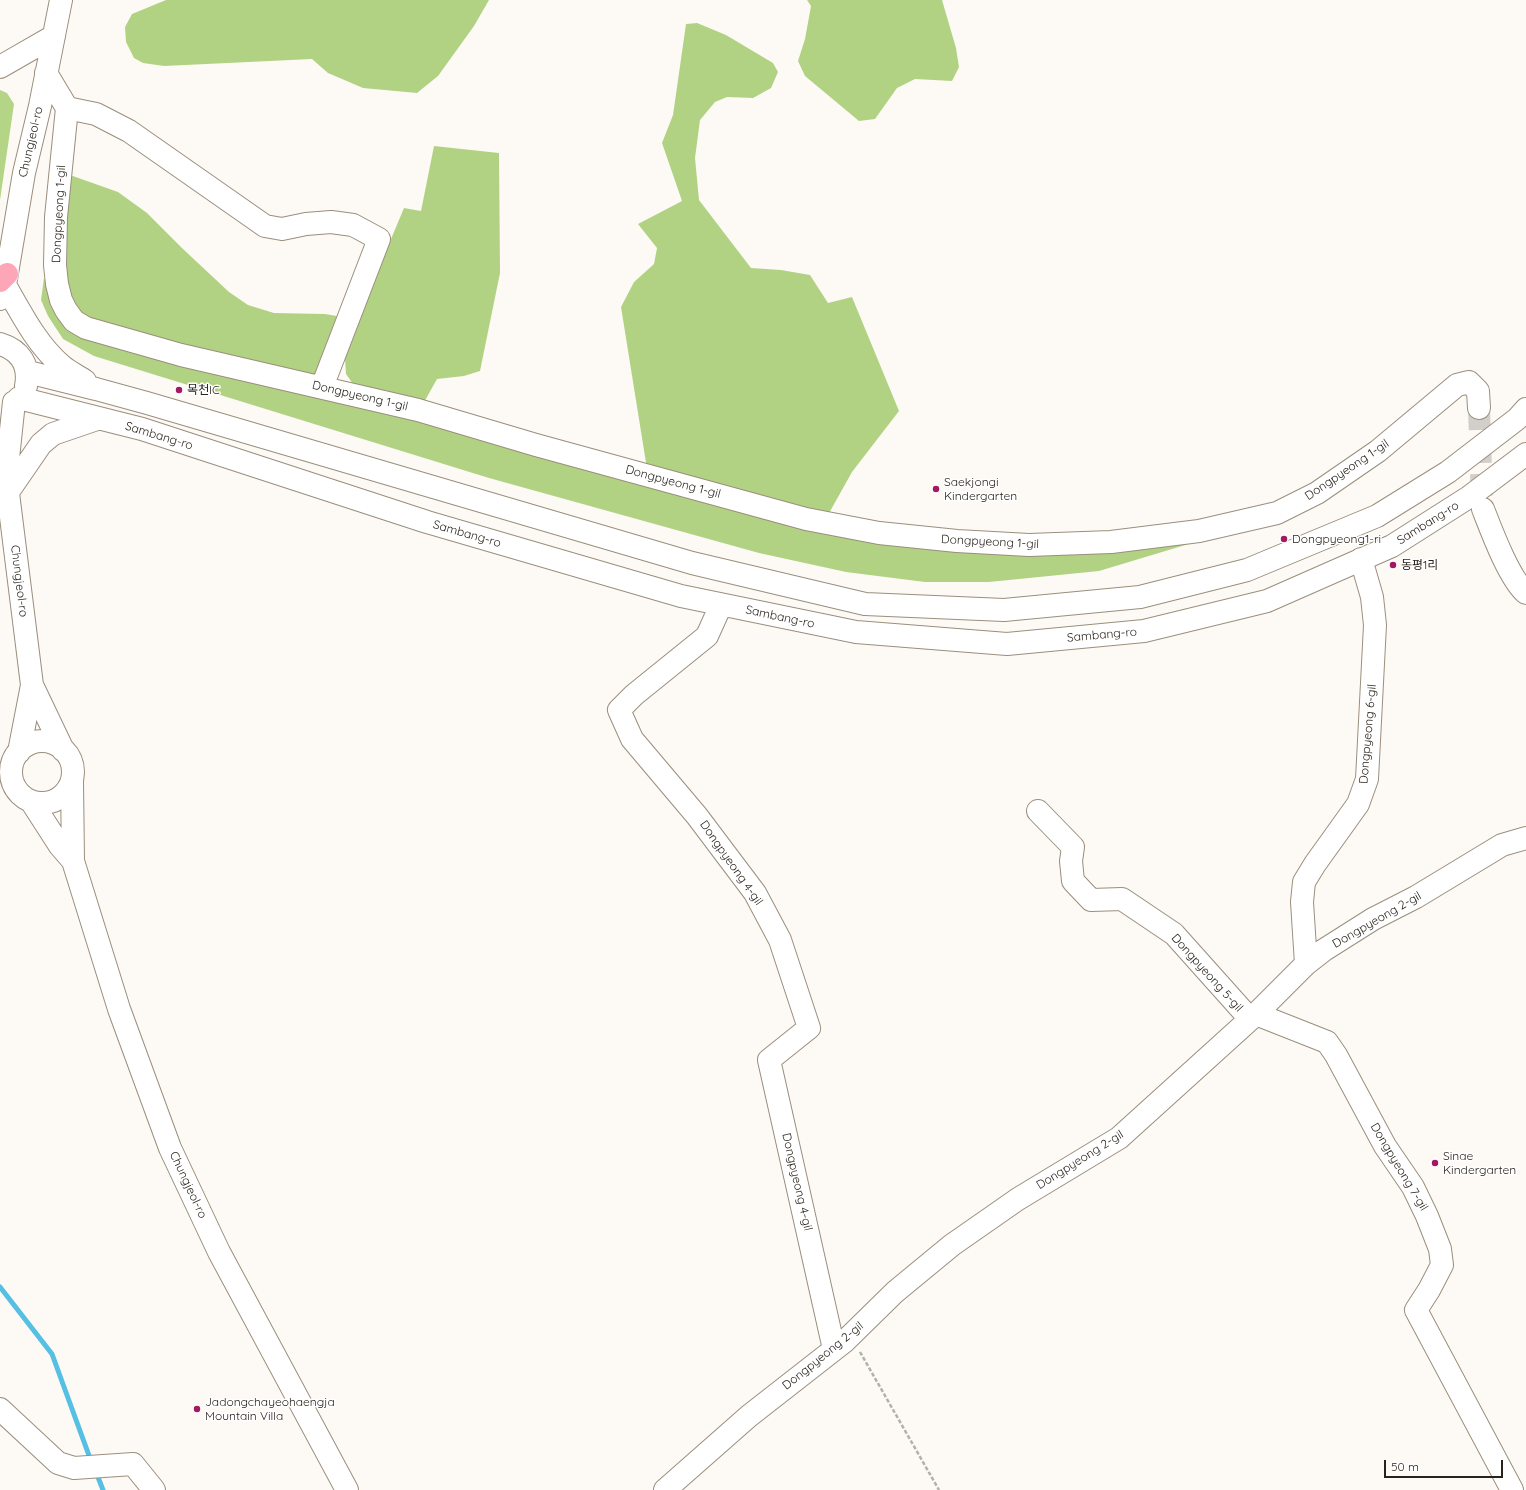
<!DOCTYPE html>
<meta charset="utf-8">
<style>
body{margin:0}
#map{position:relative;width:1526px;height:1490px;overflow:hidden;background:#fdfaf6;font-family:Quicksand,sans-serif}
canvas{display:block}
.scale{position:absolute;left:1384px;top:1460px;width:119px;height:18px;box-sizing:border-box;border:2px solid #28221c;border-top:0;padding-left:5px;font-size:12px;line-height:14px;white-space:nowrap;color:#28221c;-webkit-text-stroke:3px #fff;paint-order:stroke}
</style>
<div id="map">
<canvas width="1526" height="1490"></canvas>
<div class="scale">50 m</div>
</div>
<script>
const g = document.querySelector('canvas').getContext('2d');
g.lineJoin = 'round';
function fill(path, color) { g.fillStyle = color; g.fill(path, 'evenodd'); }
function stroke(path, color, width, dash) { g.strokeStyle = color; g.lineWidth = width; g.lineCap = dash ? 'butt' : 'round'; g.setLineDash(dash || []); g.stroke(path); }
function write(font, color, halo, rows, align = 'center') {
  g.font = font + ' Quicksand,"Noto Sans KR",sans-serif'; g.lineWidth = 3; g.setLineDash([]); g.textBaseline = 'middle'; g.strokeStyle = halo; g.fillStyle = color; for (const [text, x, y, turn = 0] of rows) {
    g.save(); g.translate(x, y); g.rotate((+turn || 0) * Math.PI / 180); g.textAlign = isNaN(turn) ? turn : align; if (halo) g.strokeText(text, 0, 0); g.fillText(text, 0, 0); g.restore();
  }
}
const green = new Path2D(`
 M0,90L7,93L14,104L0,200Z`);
const forest = new Path2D(`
 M166,0H489L474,26L438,76L417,93L363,88L328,73L312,59L164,66L143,63L134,58L126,42L125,27L132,14Z
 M807,0H942L956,48L959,67L952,81L915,79L897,88L875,119L859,121L805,76L798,61L805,39L811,6Z
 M697,23L726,35L773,63L778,72L771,88L753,98L727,97L715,102L700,120L695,158L699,200L751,268L781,270L810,275L828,303L852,297L899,411L852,472L828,515L647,469L621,307L634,282L654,264L657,248L638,224L682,201L662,143L673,115L686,24Z
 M434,146L499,153L500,273L480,371L464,376L437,379L423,404L353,384L346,374L345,358L352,332L404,208L421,211Z
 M70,175L118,192L147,213L183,249L229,292L248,305L274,313L325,314L337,316L330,347L313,377L95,326L78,315L62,271Z
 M44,278L57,309L303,391L512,446L758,514L1132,550L1192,543L1099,571L989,582H925L846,572L759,553L489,478L94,356L63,339L48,316L41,300Z`);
const stream = new Path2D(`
 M0,1287L52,1354L91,1461
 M96,1472L103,1490`);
const minorTunnel = new Path2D(`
 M1479,408L1482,503`);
const path = new Path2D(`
 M860,1352L939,1490`);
const minor = new Path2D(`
 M0,67L54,36
 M46,73L67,108L56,217L55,265L57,284L61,300L66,310L74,321L86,328L181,355L418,410L536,445L806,519L879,533L957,541L1029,545L1111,542L1199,531L1277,513L1317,493L1378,451L1457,385L1469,382L1478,391L1479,408
 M67,108L96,114L129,131L265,226L282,229L306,224L331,222L353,225L379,239L322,387
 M5,285C21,313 37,345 62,366C69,372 78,376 85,381
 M0,299L5,285L24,173L40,106L61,0
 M0,344C20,350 30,365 26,386
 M28,372L96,389L147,403L692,563L865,604L1004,610L1140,597L1247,570L1377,516L1448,472L1517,419L1526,409
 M19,398L142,429L427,522L681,596L856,632L1007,644L1144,631L1267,601L1392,546L1469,497L1526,454
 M14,402L6,477L32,685L63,750
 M8,492L41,444L53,434L97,419
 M1483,509C1492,532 1509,578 1526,593
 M721,605L707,636L634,695L619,710L632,739L697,816L755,893L780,940L809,1028L769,1060L834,1349
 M11 772a31 31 0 1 1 62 0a31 31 0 1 1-62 0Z
 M19,752L32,685
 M72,781L73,861L119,1009L170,1148L219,1252L347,1490
 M31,801L60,846L73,861
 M1038,811L1073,847L1071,861L1073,881L1091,900L1122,899L1174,934L1250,1019
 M1306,964L1302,902L1304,882L1315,864L1358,804L1367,779L1375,625L1372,597L1361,559
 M1256,1014L1327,1042L1336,1055L1385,1146L1413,1187L1427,1216L1440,1249L1442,1265L1429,1290L1416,1310L1512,1490
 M0,1409L58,1463L74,1468L133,1464L154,1490
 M665,1490L749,1416L845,1341L895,1292L952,1245L1018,1199L1119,1138L1256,1014L1306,964L1324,950L1373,919L1416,897L1502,845L1526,838`);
const highway = new Path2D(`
 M0,281L7,274`);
const markers = [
 [179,390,4,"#a31860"],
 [936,489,4,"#a31860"],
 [1284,539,4,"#a31860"],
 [1393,565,4,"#a31860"],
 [1435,1163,4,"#a31860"],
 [197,1409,4,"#a31860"]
];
const streetNames = [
 ["Chungjeol-ro",31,142,-77],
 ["Dongpyeong 1-gil",59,214,-87],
 ["Dongpyeong 1-gil",360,396,13],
 ["Sambang-ro",159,436,17],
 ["Dongpyeong 1-gil",1347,470,-34],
 ["Dongpyeong 1-gil",673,482,15],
 ["Sambang-ro",1428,523,-32],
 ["Sambang-ro",467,534,16],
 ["Dongpyeong 1-gil",990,542,3],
 ["Chungjeol-ro",19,581,83],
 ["Sambang-ro",780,617,12],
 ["Sambang-ro",1102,635,-5],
 ["Dongpyeong 6-gil",1368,734,-85],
 ["Dongpyeong 4-gil",731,863,55],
 ["Dongpyeong 2-gil",1377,920,-30],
 ["Dongpyeong 5-gil",1207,973,48],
 ["Dongpyeong 2-gil",1080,1160,-32],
 ["Dongpyeong 7-gil",1399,1167,59],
 ["Dongpyeong 4-gil",797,1182,77],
 ["Chungjeol-ro",188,1185,65],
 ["Dongpyeong 2-gil",823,1356,-39]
];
const poiNames = [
 ["목천IC",187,390],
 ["Saekjongi",944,482],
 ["Kindergarten",944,496],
 ["Dongpyeong1-ri",1292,539],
 ["동평1리",1401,565],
 ["Sinae",1443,1156],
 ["Kindergarten",1443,1170],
 ["Jadongchayeohaengja",205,1402],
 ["Mountain Villa",205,1416]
];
fill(green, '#b4d486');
fill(forest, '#b2d283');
stroke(stream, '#56c0e4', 5);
stroke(minorTunnel, '#d2cfca', 22, [22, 11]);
stroke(minor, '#9b8e7d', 24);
stroke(highway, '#d8d7d6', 24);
stroke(path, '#b4b0ab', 2.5, [4, 2]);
stroke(minor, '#fff', 22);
stroke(highway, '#fda6b7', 22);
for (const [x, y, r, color] of markers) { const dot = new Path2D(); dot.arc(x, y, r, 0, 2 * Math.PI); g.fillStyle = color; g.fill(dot); stroke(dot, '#fff', 1.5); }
write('12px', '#28221c', '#fff', streetNames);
write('12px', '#28221c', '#fff', poiNames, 'left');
</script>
